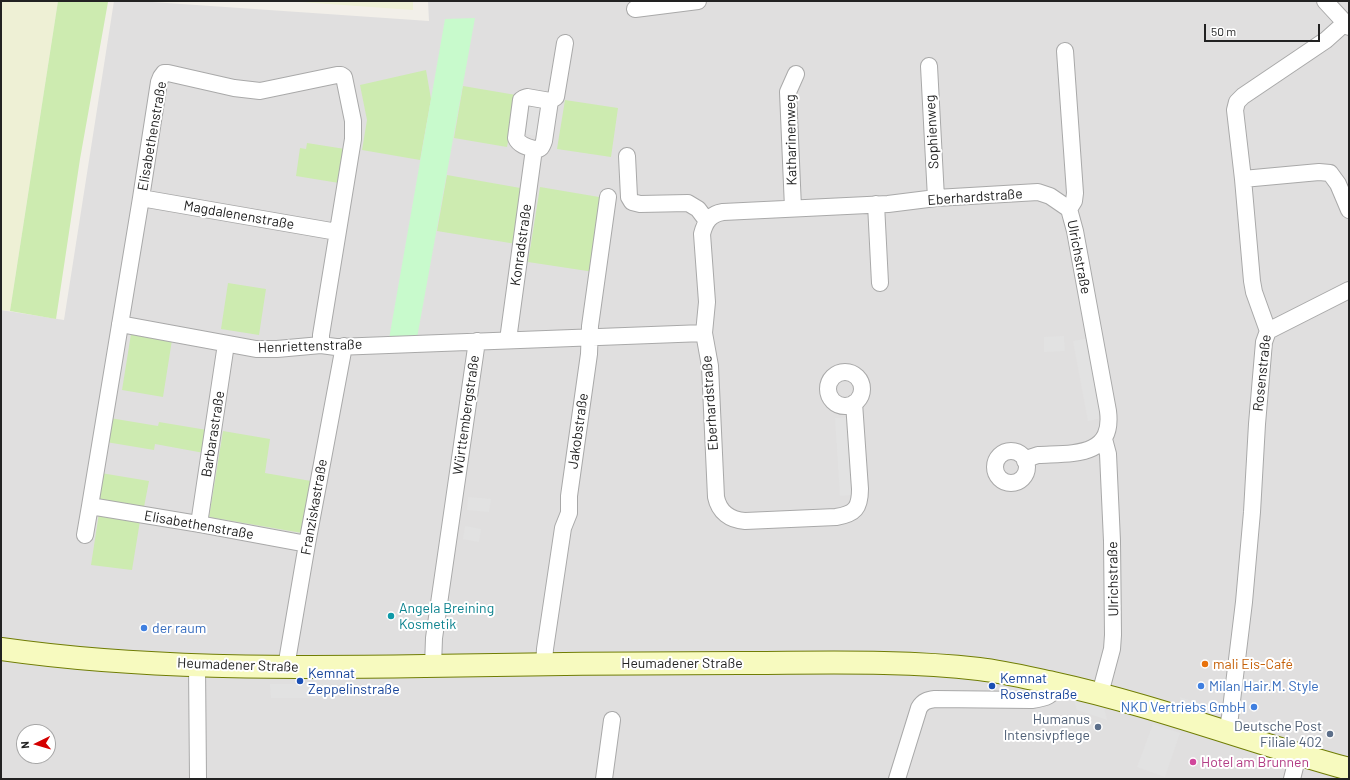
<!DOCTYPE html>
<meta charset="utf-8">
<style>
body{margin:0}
#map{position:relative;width:1350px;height:780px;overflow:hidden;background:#f2efe9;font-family:Barlow,sans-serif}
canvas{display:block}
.frame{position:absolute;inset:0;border:2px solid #222;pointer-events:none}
.north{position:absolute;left:16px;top:724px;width:40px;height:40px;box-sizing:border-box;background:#fff;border:1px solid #a7a7a7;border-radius:50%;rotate:265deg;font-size:11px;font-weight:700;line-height:16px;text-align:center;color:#222}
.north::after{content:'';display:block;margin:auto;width:14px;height:18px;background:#d40000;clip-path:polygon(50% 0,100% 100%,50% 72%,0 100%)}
.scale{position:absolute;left:1204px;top:24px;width:116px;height:18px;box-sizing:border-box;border:2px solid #222;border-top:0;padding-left:5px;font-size:12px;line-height:14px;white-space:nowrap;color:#222;-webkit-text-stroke:3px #fff;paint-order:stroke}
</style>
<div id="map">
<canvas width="1350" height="780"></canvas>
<div class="frame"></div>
<div class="north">N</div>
<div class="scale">50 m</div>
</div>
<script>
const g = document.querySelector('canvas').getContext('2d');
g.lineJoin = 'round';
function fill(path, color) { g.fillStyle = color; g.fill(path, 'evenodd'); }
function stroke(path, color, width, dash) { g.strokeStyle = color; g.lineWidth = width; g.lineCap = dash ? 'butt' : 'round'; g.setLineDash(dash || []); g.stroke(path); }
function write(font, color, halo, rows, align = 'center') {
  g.font = font + ' Barlow,sans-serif'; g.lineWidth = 4; g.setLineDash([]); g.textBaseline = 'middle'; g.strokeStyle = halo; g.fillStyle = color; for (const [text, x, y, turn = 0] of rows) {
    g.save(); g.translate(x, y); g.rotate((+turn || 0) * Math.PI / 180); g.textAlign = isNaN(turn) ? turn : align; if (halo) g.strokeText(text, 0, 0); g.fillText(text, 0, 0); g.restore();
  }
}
const residential = new Path2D(`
 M114,1H138L429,21L428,1H1349V779H1V310L64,320ZM24,732H48V756H24Z`);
const farmland = new Path2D(`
 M1,1H58L10,311L1,310Z
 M287,1H413V10Z`);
const grass = new Path2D(`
 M58,1L108,2L80,159L56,319L10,311Z
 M426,70L431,99L420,160L362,150L367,120L360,85Z
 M463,86L516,95L507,147L454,138Z
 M565,100L618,108L611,157L557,149Z
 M307,143L345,149L339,183L296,176L300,148L306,149Z
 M447,175L526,189L516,244L437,231Z
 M540,187L605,198L594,272L528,262Z
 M228,283L266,289L259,335L221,329Z
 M131,334L172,340L163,397L122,390Z
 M110,418L158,426L159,422L207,430L204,453L155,444L154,450L106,442Z
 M223,431L270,439L265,473L311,481L302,533L209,517Z
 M101,473L149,481L144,507L100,501L97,495Z
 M99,513L140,521L132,570L91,565Z`);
const park = new Path2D(`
 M475,18L417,338L389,339L445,19Z`);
const parking = new Path2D(`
 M528,105L542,107L538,136L524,134Z
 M1064,336L1065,351L1044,352V337Z
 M1088,338L1102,418L1088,421L1073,341Z
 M850,417L855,495L840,496L835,418Z
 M468,497L491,499L489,512L467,510Z
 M465,526L481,529L479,542L463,539Z
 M270,684H329V698H271Z
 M1073,697L1104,707L1107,720L1077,710Z
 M1180,697L1210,707L1213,721L1183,710Z
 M1153,724L1180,733L1165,777L1137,767Z`);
const minor = new Path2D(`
 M1325,1L1349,27
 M635,9L698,1
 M1065,51L1075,193L1074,201L1069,209
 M929,66L936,198
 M534,149C527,147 519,145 516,138L521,100L524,98L527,97L550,101
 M627,156L629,197L632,202L640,204L688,203L698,209L707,221
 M1243,179L1319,172L1330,173L1338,184L1349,210
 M141,198L337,232
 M876,204L880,283
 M793,208L788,92L796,74
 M120,324L256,349H277L321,345L336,347L704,333
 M1268,331L1349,290
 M508,340L534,149C541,150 542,147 544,141L550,101L556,97L565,43
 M828 389a17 17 0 1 1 34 0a17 17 0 1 1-34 0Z
 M854,403L860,489C860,508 855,514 836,517L745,521C730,520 719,512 716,497L710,366L704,333L707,302L702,234C705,222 710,214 723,212L888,204L936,198L1038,192L1050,196L1069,209
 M995 467a16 16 0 1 1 32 0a16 16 0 1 1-32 0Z
 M1025,461L1032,457L1038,455C1071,453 1114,458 1108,411L1075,231L1069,209
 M199,524L226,344
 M85,535L90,506
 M307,544L199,524L90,506L141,198L159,82L161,77L164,73H168L234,88L260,91L337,75H341L344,77L353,121V139L321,335V345
 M197,665L198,779
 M544,665L545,649L563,528L569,513V496L589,354L590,326L608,197
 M433,666L434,638L477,341
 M286,667L307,544L344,346
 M1100,694L1112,649L1113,635L1112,541L1108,454L1104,439
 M1226,732L1230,717L1244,602L1252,512L1257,424L1264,342L1268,331L1254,292L1252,281L1243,179L1235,110L1237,102L1243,96L1326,40L1345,23
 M604,779L612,720
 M897,779L919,708C923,701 928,700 935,699L1032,700C1047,698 1051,696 1060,684
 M1292,779L1298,755`);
const secondary = new Path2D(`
 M1,649C141,669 284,668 425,666C530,664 635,663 740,663C819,663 901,660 979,669C1004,672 1029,678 1053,683C1154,705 1250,742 1349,769`);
const markers = [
 [391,616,4,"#0f9aa8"],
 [144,628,4,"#3f7fe0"],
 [1205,664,4,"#e8710a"],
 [300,681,4,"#1a4fb4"],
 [992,686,4,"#1a4fb4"],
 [1201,686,4,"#3f7fe0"],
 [1254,707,4,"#3f7fe0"],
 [1098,727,4,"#5c6f8a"],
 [1330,734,4,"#5c6f8a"],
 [1193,762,4,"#d1479c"]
];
const streetNames = [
 ["Sophienweg",932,132,-93],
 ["Elisabethenstraße",152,136,-80],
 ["Katharinenweg",791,140,-91],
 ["Eberhardstraße",975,197,-4],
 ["Magdalenenstraße",239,215,10],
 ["Konradstraße",521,245,-82],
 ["Ulrichstraße",1079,257,79],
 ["Henriettenstraße",310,346,-2],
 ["Rosenstraße",1262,373,-84],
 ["Eberhardstraße",710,403,-94],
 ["Württembergstraße",466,415,-82],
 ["Jakobstraße",578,431,-82],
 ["Barbarastraße",213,434,-81],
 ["Franziskastraße",314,507,-80],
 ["Elisabethenstraße",199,525,10],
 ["Ulrichstraße",1113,579,-91],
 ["Heumadener Straße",682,663],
 ["Heumadener Straße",238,665,2]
];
const cultureNames = [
 ["Angela Breining",399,608],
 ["Kosmetik",399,624]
];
const shopNames = [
 ["der raum",152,628],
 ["Milan Hair.M. Style",1209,686],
 ["NKD Vertriebs GmbH",1246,707,"right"]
];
const foodNames = [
 ["mali Eis-Café",1213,664]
];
const transitNames = [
 ["Kemnat",308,673],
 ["Zeppelinstraße",308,689],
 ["Kemnat",1000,678],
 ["Rosenstraße",1000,694]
];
const serviceNames = [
 ["Humanus",1090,719],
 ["Intensivpflege",1090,735],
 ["Deutsche Post",1322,726],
 ["Filiale 402",1322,742]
];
const hotelNames = [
 ["Hotel am Brunnen",1201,762]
];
fill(residential, '#e0dfdf');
fill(farmland, '#eef0d5');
fill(grass, '#cdebb0');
fill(park, '#c8facc');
fill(parking, '#e2e2e2');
stroke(minor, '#a9a9a9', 18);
stroke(secondary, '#707d05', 24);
stroke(minor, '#fff', 16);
stroke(secondary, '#f7fabf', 22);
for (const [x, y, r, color] of markers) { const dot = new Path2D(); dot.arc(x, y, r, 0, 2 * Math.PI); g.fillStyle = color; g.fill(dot); stroke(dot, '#fff', 1.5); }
write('14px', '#222', '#fff', streetNames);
write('14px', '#0d838f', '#fff', cultureNames, 'left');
write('14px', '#366cbe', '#fff', shopNames, 'left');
write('14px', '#c56008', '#fff', foodNames, 'left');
write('14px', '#164399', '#fff', transitNames, 'left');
write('14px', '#4e5e75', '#fff', serviceNames, 'right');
write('14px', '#b23c85', '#fff', hotelNames, 'left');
</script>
